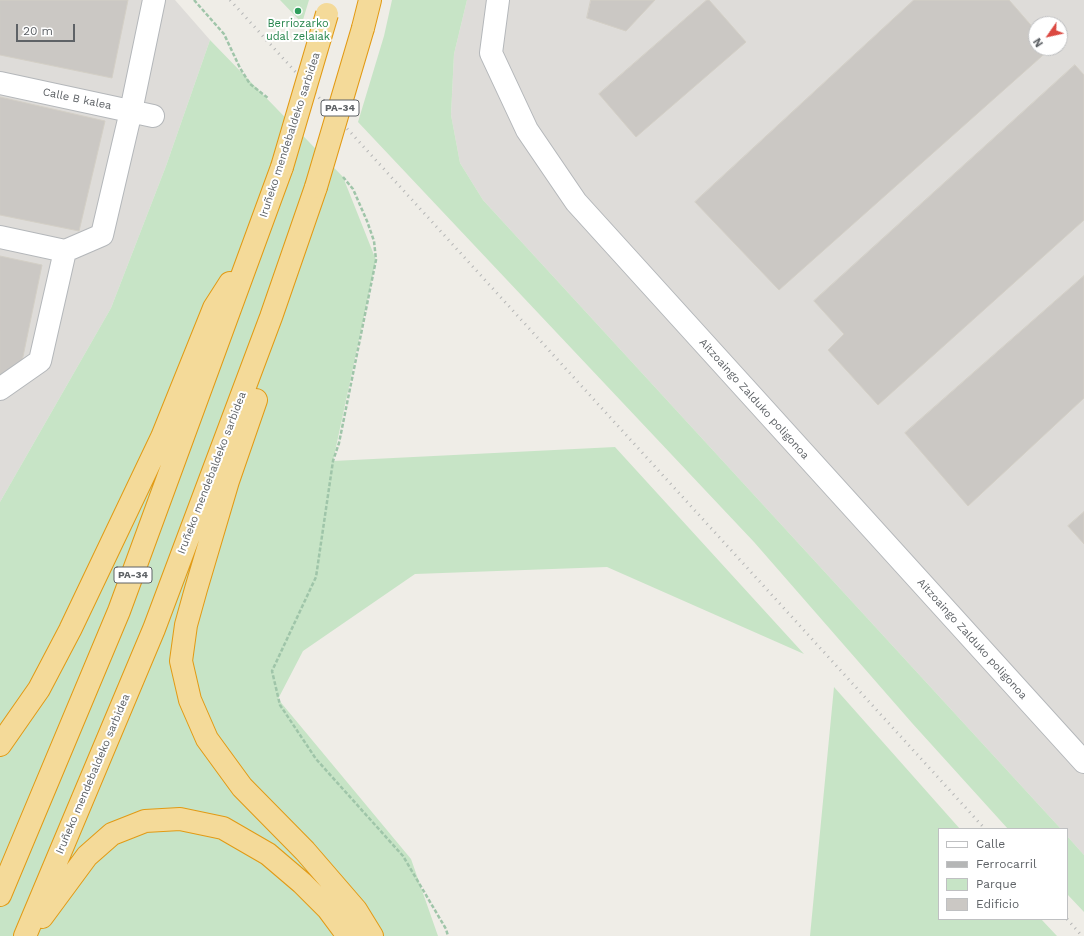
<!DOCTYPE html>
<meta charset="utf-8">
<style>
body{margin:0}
#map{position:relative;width:1084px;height:936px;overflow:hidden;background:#efede7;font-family:"Work Sans",sans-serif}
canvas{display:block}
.legend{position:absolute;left:938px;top:828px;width:130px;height:92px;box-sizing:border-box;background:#fff;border:1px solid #bfc0c2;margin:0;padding:5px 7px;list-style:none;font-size:12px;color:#5e6266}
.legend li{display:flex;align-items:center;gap:8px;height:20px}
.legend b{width:20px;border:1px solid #bfc0c2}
.north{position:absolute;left:1028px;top:16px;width:40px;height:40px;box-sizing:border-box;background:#fff;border:1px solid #bfc0c2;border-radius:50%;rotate:236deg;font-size:11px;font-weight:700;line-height:16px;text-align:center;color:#5e6266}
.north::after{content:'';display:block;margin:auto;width:14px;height:18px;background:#db4841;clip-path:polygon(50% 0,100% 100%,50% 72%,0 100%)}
.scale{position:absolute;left:16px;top:24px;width:59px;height:18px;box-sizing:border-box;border:2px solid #5e6266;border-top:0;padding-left:5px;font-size:12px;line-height:14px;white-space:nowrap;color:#5e6266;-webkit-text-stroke:3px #fff;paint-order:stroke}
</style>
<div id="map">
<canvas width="1084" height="936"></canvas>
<ul class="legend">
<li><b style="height:5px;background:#fff"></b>Calle</li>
<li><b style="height:5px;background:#b5b6b6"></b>Ferrocarril</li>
<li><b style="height:11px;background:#c7e4c6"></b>Parque</li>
<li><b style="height:11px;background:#cbc8c4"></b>Edificio</li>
</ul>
<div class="north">N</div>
<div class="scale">20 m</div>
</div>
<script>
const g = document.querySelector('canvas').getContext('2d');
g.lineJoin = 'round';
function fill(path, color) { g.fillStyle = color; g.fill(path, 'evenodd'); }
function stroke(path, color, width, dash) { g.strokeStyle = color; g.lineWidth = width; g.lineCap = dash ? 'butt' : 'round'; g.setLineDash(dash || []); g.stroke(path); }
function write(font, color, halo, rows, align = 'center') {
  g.font = font + ' "Work Sans",sans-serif'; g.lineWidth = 4; g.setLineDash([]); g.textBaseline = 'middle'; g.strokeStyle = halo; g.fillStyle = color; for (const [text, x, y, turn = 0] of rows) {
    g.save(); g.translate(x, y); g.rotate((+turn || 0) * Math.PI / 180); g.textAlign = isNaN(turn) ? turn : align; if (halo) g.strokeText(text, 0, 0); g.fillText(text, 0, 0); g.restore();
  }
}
const industrial = new Path2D(`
 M0,0H175L210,40L166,166L111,308L0,502Z
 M467,0H1084V855L1067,836V829H1061L483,200L460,163L451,115L454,54ZM1036,24H1060V48H1036Z`);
const green = new Path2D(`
 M280,0H309L302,23Z
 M392,0H467L454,54L451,115L460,163L483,200L1061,829H1008L912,723L754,542L358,122L384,36Z
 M210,40L343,177L376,260L333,461L615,447L804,654L607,567L415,574L303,651L278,699L411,859L438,936H0V502L111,308L166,166Z
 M834,687L960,829H939V919H1041L1057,936H810Z
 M1067,836L1084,855V912L1067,894Z`);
const building = new Path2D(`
 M0,0H128L112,78L0,55Z
 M591,0H655L626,31L587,18Z
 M707,0H709L746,42L636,137L599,94Z
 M914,0H1009L1036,31V48H1051L779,290L695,202Z
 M1075,65L1084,75V220L878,405L828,350L844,334L814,301Z
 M0,97L105,121L79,231L0,215Z
 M0,256L42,265L21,366L0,376Z
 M1084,276V398L968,506L905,433Z
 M1084,512V544L1068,526Z`);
const path = new Path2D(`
 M194,0L224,34L240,68L250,84L268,98
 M343,177L353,189L367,221L374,241L376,260L339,443L333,461L316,577L272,671L280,705L316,759L403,856L446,929L448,936`);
const minor = new Path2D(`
 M498,0L491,53L527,130L576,202L1084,762
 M0,83L153,116
 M0,237L65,251
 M0,389L40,361L65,251L102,235L131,111L154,0`);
const highway = new Path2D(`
 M363,28L370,0
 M256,400L228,481L196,589L186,625L181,661L190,700L207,739L242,787L305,851L356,910L372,936
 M0,745L39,689L70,630L162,437L214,308L230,283
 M0,895L119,611L282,167
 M42,917L87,856L112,834L145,821L180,819L223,828L268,854L302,883L328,909L348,936
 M25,936L154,629L271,317L316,187`);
const rail = new Path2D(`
 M230,0L985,829
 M1067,919L1082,936`);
const highwayBridge = new Path2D(`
 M282,167L327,14
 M316,187L363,28`);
const markers = [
 [298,11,4,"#2e9e5b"]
];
const shields = [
 [340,108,38],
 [133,575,38]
];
const shieldNames = [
 ["PA-34",340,108],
 ["PA-34",133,575]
];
const leisureNames = [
 ["Berriozarko",298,24],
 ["udal zelaiak",298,37]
];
const streetNames = [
 ["Calle B kalea",77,99,12],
 ["Iruñeko mendebaldeko sarbidea",290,135,-72],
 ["Aitzoaingo Zalduko poligonoa",754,399,48],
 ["Iruñeko mendebaldeko sarbidea",212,473,-69],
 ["Aitzoaingo Zalduko poligonoa",972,639,48],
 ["Iruñeko mendebaldeko sarbidea",93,774,-67]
];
fill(industrial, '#dedcd9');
fill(green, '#c7e4c6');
fill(building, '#cbc8c4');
stroke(building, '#d3cfc6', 1);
stroke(minor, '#b4b7ba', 24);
stroke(highway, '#e29a14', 24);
stroke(path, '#9fc5a9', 2.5, [4, 2]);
stroke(minor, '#fff', 22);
stroke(highway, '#f4da99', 22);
stroke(rail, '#b5b6b6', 3, [1, 5]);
stroke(highwayBridge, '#e29a14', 24, []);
stroke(highwayBridge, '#f4da99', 22);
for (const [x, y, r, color] of markers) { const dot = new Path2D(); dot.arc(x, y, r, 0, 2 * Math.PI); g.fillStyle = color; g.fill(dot); stroke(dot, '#fff', 1.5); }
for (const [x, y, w] of shields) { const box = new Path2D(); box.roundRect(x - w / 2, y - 8, w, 16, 3); g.fillStyle = '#fff'; g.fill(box); stroke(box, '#5e6266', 1); }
write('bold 10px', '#5e6266', null, shieldNames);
write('11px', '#27864d', '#fff', leisureNames);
write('11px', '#5e6266', '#fff', streetNames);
</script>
